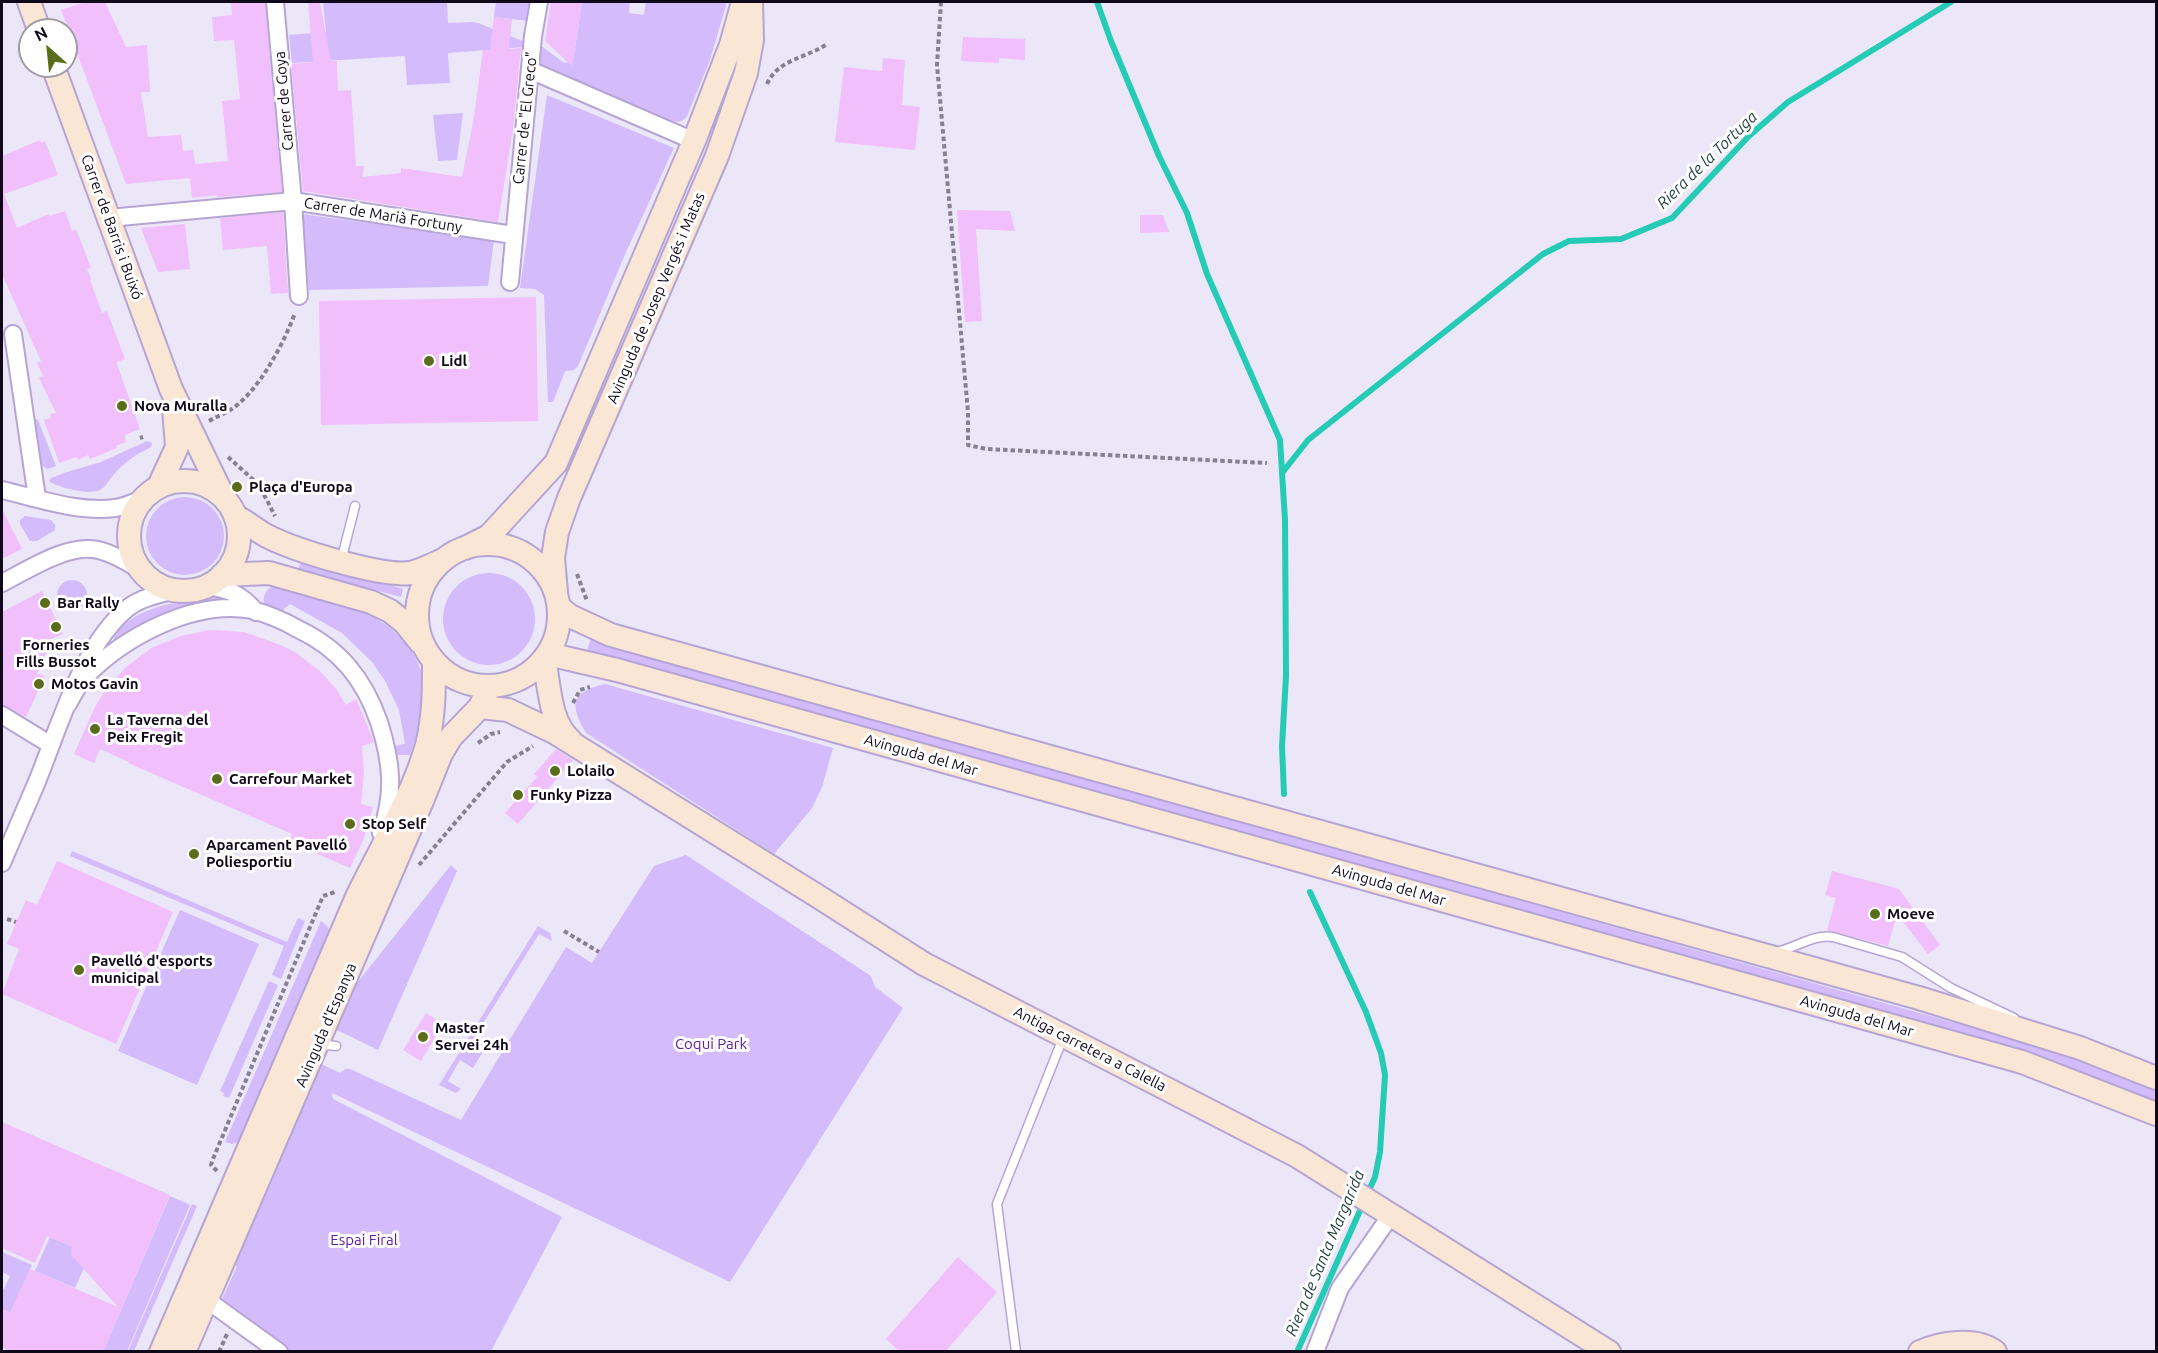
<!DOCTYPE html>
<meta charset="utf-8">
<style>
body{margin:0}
#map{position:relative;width:2158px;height:1353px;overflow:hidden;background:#ece6f9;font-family:Ubuntu,sans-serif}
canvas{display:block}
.frame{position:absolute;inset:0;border:3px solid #0f0919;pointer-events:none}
.north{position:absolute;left:18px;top:18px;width:60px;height:60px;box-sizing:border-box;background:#fff;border:2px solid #9f9da3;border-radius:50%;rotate:333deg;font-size:16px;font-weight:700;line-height:24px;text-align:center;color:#0f0919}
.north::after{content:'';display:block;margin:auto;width:21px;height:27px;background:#5b6d1a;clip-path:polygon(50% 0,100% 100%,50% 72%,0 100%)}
</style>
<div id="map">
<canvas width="2158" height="1353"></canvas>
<div class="frame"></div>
<div class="north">N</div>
</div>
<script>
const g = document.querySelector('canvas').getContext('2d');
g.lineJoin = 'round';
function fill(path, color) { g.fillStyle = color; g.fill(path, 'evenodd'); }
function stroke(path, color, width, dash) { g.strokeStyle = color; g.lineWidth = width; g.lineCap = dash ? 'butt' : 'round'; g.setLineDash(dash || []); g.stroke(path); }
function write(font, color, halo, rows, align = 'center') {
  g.font = font + ' Ubuntu,sans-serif'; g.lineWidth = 6; g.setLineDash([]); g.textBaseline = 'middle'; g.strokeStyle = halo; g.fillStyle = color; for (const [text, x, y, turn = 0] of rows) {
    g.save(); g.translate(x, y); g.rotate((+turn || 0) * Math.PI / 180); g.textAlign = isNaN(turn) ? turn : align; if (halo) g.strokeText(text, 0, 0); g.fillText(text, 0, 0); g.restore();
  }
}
const green = new Path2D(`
 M323,2H447L448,23L472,22L478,23L525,42L524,47L448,53L450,83L407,85L405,56L292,63L289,35L326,32Z
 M496,2H531L529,21L494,17Z
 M582,2H630L629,13L644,15L646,2H727L710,60L687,116C683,121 680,123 673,121L540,65L537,62L540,45L564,63L573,61Z
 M547,95L674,148L626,252L578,366L574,370L565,371L553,402H548L544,295L535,289L520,288Z
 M463,113L457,160L438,161L433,115Z
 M302,214L494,240L488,286L309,290Z
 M34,418L38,420L56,466L48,469L42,466L36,444L32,419Z
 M147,441L152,443L151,447C137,454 126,461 116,472C111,477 106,487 100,490C90,496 57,487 49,481L51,478L67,472L101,462Z
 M146 536a39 39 0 1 1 78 0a39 39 0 1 1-78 0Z
 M25,516L51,520L55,525V530L37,541H30L20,524V520Z
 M302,561L403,589L401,597L298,569Z
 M443 619a46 46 0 1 1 92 0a46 46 0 1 1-92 0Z
 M57 595a15 15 0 1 1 30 0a15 15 0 1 1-30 0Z
 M272,587H279C300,597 327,600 350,607C385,618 422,648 424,687C426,711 417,733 410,755H397L395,746L405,744L399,710L385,681L372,662L342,633L290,604L283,610L274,611L264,603C263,595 265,591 272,587Z
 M216,596L227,598L232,604C217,606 201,606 185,608C159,612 136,627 114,642C112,623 153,607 169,604C177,602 185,603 193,602C201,602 209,599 216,596Z
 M591,638L891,724L2016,1040L2094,1066L2156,1091V1104L2047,1063L587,651Z
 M605,684L833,748L822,787L812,808L774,854L586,733C569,704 571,692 605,684Z
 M72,851L287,942L298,918L305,921L281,979L272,975L284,946L70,856Z
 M686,855L871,976L875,987L903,1008L730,1282L332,1093L333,1099L562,1217L491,1351H285L219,1306L237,1266L232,1264L319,1063L340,1073L345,1069H350L461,1120L566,947L592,963L654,866Z
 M451,865L457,871L378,1050C363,1043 349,1035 334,1029L349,993Z
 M180,910L259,944L197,1085L118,1051Z
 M321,921L327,926L330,932L241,1141L232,1144L225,1142Z
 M538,926L550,933L552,941L539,934L474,1038L487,1045L473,1068L460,1060L448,1081L461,1089L456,1093L439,1085Z
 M269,981L278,985L229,1098L223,1096L224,1093L220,1091Z
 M170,1196L190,1205L127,1351L103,1352Z
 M192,1204L197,1206L134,1351H128Z
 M50,1237L90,1254L75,1288L35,1271Z
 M2,1252L32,1265L10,1313L2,1309V1288L4,1289L10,1276L2,1272Z`);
const stream = new Path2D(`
 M1097,2L1111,41L1159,156L1187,213L1207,274L1280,440L1285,520L1286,676L1282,746L1284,794
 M1282,473L1308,440L1543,254L1569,241L1621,239L1672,218L1749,136L1788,102L1951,2
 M1297,1352L1375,1177L1380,1152L1385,1075L1381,1053L1366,1012L1310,892`);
const building = new Path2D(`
 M85,2H105L126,47L147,45L150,92H141L148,137L181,135L183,151L193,150L195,164L228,161L222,101L240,99L234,40L214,41L212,17L232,15L231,2H265L282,192L217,197V195L192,198L190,178L126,184L61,10Z
 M308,2H320L331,61H337L338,91L351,90L356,166H364L362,177L401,173V168L462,177L473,123L483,50H490L494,17L512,19L509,49L521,48L513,129L498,222L303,191L291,64L313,62Z
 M551,2H582L572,66L545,41Z
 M963,37L1025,39V60L999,58V63L961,61Z
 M883,58L905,60L902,105L920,107L915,150L835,142L844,67L882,71Z
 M40,140L41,143L45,141L58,175L4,194L17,228L49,214L50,216L65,211L72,231L76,229L91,268L87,269L91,279L90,280L102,313L107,311L125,359L117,362V364L140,429L125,435L126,442L116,446L117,448L90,459L88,455L78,460L77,457L59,463L44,420L51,418L50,414L56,413L39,378L43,376L37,363L41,361L2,274V156Z
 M957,210L1010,211L1015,231L976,229L982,321L965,322Z
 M283,212L288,293L271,294L267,246L223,250L220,218Z
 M1140,215H1163L1169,232L1140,233Z
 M185,224L190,269L158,272L141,228Z
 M536,297L538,421L321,425L319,301Z
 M2,509L22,549L2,559Z
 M42,591L63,634L53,638L37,674L45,676L26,717L2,705V612Z
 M210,630L244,632L278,644L295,652L321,672L336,689L346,705L356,699L374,742L362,746L364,773L361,804L373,807L364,838L350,868L288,841L292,834L128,763L129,762L100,749L94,763L74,754L95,707L105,691L125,668L151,648L181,636Z
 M556,749L573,760L518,824L505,813L537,777L534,774Z
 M57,861L173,912L116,1044L2,994L19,949L7,944L26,900L37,905Z
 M1832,871L1899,889L1940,945L1928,954L1897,914L1888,946L1827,930L1836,898L1825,895Z
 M426,1013L443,1024L421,1061L403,1050Z
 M2,1122L170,1195L103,1352H12L2,1347V1309L10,1313L30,1269L118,1307L71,1255L72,1246L47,1236L35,1263L2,1248Z
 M958,1257L997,1292L945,1352H900L886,1339Z`);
const path = new Path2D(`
 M941,2L937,65L968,412V445L986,449L1267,463
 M767,84C778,59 807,58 827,44
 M209,421C216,417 224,414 230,410C258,393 284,343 295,313
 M140,438L143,437
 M228,457L259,485L275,516
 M577,574L587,601
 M573,703L580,690L590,687
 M478,743L491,734L500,732
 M419,865L507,762L533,746
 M7,919L16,922
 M564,931L599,952
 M217,1171L211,1165L213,1159L323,896L335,892
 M219,1352L227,1334`);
const lane = new Path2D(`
 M341,561L355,506
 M1776,952C1796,948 1812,934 1833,937L1902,957L1951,988L2014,1018
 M319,1048L327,1045L336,1046
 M1016,1352L997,1204L1063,1038`);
const street = new Path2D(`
 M275,2L293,201L299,296
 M530,70L694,141
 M109,218L293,201L513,235
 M510,282L533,36L539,2
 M13,334L37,498
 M2,490C37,498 78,513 115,508C124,507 133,503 142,499
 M2,583C28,570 68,543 98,550C113,553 128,563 141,570
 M207,586C228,589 242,594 256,612
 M68,704C73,695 78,685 85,677C124,637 194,599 252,610C268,614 284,621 298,629C340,649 364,679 379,722C392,763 395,792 381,833
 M2,715L51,745
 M2,863C13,837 25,810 36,784C59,729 81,645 129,607C143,597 161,594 176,590
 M206,1301L211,1303L279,1352
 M1315,1352L1340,1288L1391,1215`);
const secondary = new Path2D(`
 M29,2L39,30
 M53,66L171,389L223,496
 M129 536a55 55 0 1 1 110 0a55 55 0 1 1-110 0Z
 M159,486L177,447L174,408
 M235,516C247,522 256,530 267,536C294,550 381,577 410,573C420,571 431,565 441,561
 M417 615a71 71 0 1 1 142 0a71 71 0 1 1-142 0Z
 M465,548L489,536L556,463L694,141L731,45L743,2
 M222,575L269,573L371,602L390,611L405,623L420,642
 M556,592L553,558L557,532L569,498L717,156L746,73L752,40L751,2
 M559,607L570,616L611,635L1919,998L2080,1048L2156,1078
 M548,654L617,670L2022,1062L2156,1114
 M544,660C550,687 549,721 570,740
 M480,707L508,710L554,732L819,897L924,964L1297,1156L1609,1352
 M161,1352L357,897C381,847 412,798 427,745C434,717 434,690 434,662
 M184,1352L422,801L441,754L451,737L480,707L489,687
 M1920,1352C1940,1343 1976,1337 1995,1352`);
const markers = [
 [429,361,6,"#5b6d1a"],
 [122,406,6,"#5b6d1a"],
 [237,487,6,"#5b6d1a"],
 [45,603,6,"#5b6d1a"],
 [56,627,6,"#5b6d1a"],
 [39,684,6,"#5b6d1a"],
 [95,729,6,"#5b6d1a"],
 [555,771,6,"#5b6d1a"],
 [217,779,6,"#5b6d1a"],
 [518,795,6,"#5b6d1a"],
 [350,824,6,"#5b6d1a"],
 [194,854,6,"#5b6d1a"],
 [1875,914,6,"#5b6d1a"],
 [79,970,6,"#5b6d1a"],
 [423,1037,6,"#5b6d1a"]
];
const streetNames = [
 ["Carrer de Goya",284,101,-95],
 ["Carrer de \"El Greco\"",525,118,-84],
 ["Carrer de Marià Fortuny",383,215,9],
 ["Carrer de Barris i Buixó",112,227,70],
 ["Avinguda de Josep Vergés i Matas",656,298,-67],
 ["Avinguda del Mar",921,755,16],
 ["Avinguda del Mar",1389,885,16],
 ["Avinguda del Mar",1857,1016,16],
 ["Avinguda d'Espanya",326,1025,-67],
 ["Antiga carretera a Calella",1090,1049,27]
];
const poiNames = [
 ["Lidl",441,361],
 ["Nova Muralla",134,406],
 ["Plaça d'Europa",249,487],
 ["Bar Rally",57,603],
 ["Forneries",56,645,"center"],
 ["Fills Bussot",56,662,"center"],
 ["Motos Gavin",51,684],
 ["La Taverna del",107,720],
 ["Peix Fregit",107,737],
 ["Lolailo",567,771],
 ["Carrefour Market",229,779],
 ["Funky Pizza",530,795],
 ["Stop Self",362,824],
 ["Aparcament Pavelló",206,845],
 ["Poliesportiu",206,862],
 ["Moeve",1887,914],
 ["Pavelló d'esports",91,961],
 ["municipal",91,978],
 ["Master",435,1028],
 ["Servei 24h",435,1045]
];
const parkNames = [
 ["Coqui Park",711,1044],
 ["Espai Firal",364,1240]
];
const waterNames = [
 ["Riera de la Tortuga",1707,160,-44],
 ["Riera de Santa Margarida",1325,1253,-67]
];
fill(green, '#d3bbfc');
stroke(stream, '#25cbb5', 6);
fill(building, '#f1bffb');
stroke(lane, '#b6a5d4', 11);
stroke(street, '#b6a5d4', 20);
stroke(secondary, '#b6a5d4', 26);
stroke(path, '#868092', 4, [4.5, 3]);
stroke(lane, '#fff', 8);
stroke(street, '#fff', 16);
stroke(secondary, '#fae6d5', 22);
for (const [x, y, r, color] of markers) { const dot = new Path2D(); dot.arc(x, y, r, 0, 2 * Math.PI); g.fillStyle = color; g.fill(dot); stroke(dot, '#fff', 2); }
write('15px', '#0f0919', '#fff', streetNames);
write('bold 15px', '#0f0919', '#fff', poiNames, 'left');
write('15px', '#611ea2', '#fff', parkNames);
write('italic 16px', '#25443e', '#fff', waterNames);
</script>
